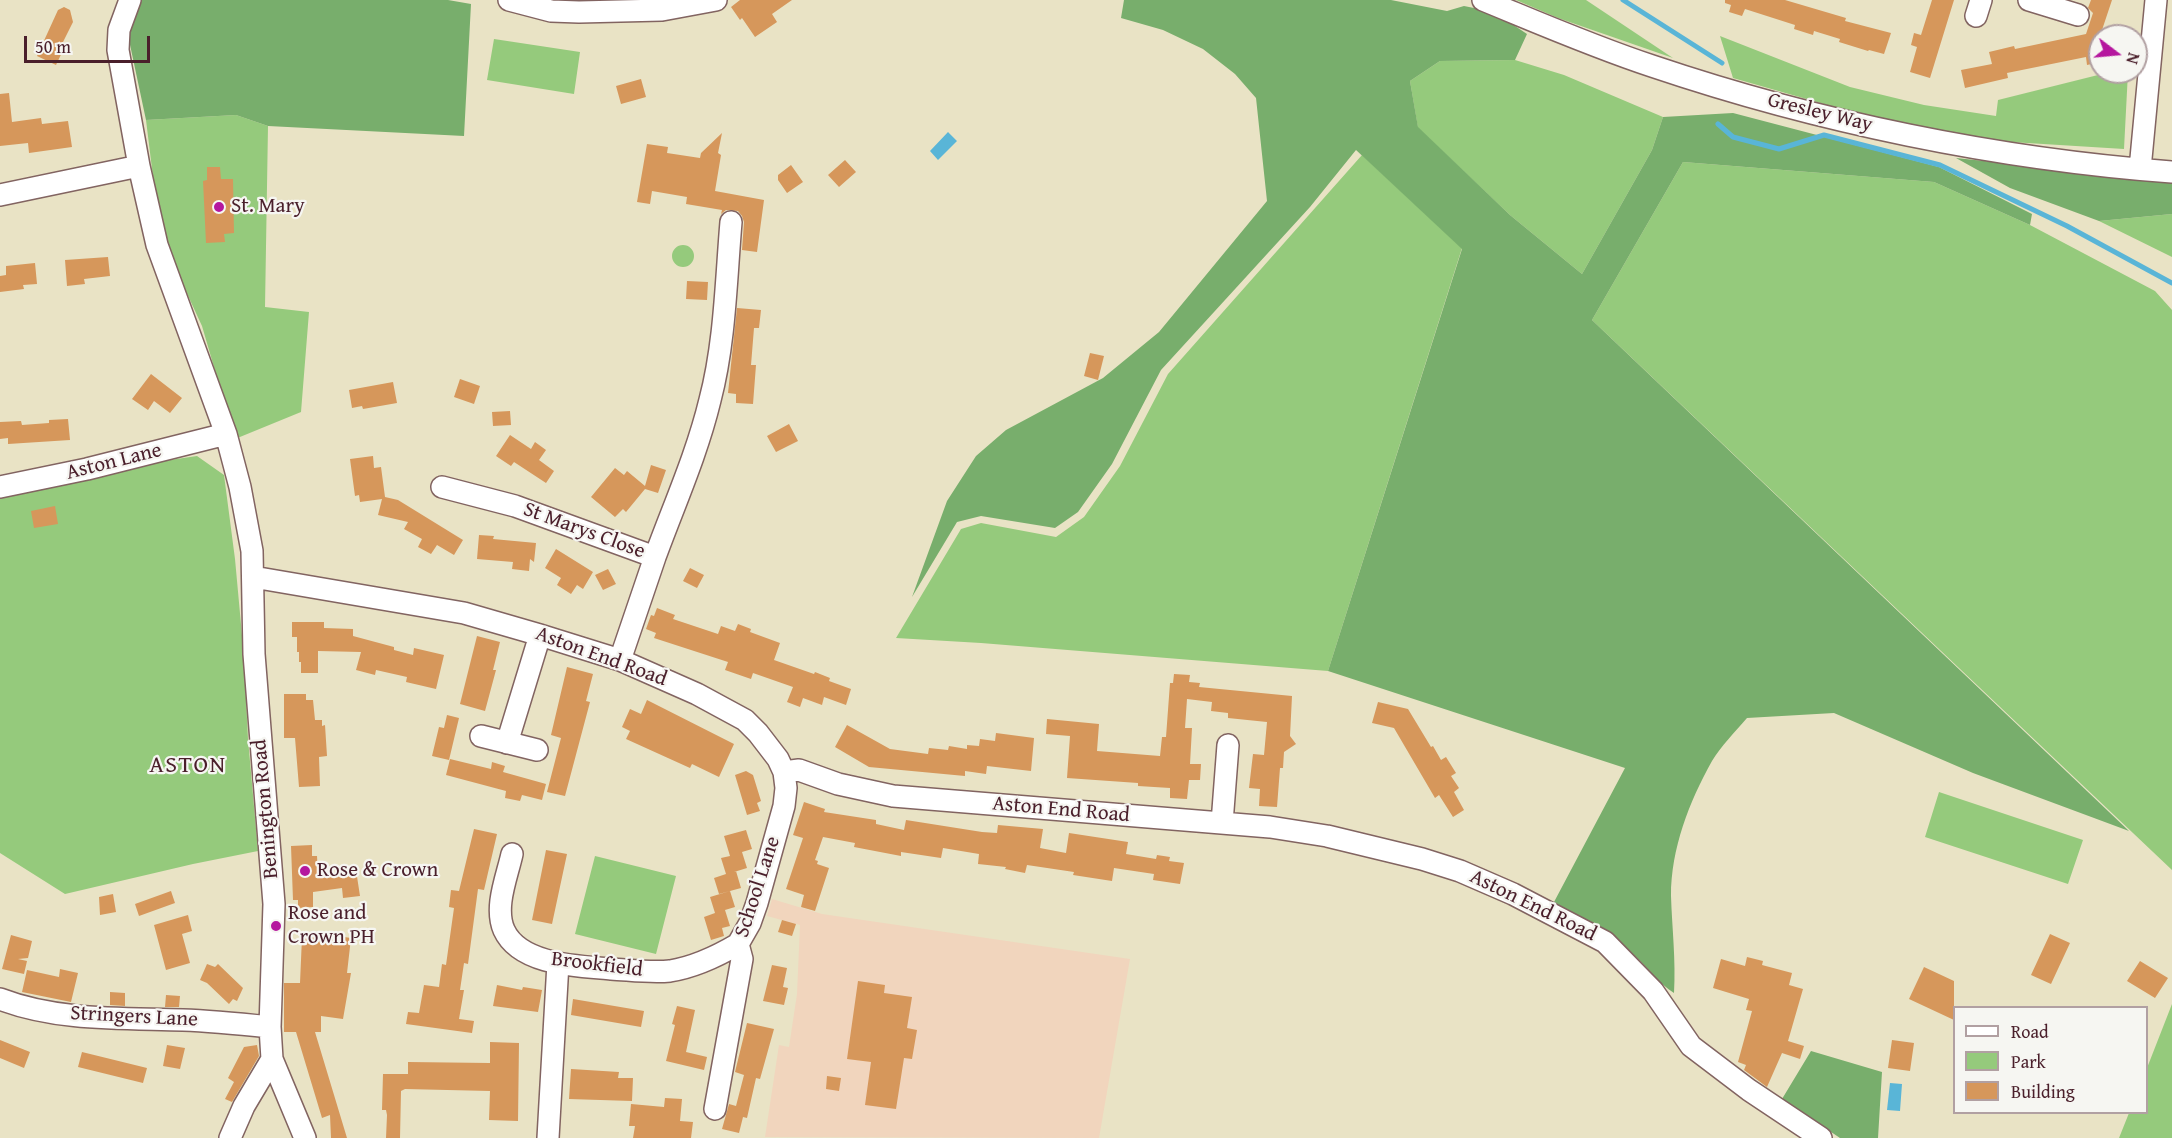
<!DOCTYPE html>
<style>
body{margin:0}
#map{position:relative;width:2172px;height:1138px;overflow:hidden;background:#e9e3c5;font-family:"Gentium Book Plus",serif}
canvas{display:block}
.legend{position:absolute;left:1953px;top:1006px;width:195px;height:108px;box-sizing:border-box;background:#f6f6f2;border:2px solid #b1a0a2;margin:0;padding:8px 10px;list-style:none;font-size:18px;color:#4a1f2b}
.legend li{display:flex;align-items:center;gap:12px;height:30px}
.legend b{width:30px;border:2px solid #b1a0a2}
.north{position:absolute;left:2088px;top:24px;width:60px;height:60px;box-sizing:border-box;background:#f6f6f2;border:2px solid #b1a0a2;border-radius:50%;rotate:106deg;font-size:16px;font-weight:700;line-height:24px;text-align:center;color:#4a1f2b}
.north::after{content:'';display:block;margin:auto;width:21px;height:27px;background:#b5179e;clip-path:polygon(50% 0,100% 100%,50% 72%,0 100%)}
.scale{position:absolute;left:24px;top:36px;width:126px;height:27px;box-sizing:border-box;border:3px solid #4a1f2b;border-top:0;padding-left:8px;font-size:18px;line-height:21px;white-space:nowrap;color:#4a1f2b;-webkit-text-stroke:4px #f6f6f2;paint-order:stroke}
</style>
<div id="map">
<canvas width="2172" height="1138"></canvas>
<ul class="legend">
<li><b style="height:8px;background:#fff"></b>Road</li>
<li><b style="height:16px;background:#95ca7c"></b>Park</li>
<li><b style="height:16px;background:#d6975b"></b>Building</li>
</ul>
<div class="north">N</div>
<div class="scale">50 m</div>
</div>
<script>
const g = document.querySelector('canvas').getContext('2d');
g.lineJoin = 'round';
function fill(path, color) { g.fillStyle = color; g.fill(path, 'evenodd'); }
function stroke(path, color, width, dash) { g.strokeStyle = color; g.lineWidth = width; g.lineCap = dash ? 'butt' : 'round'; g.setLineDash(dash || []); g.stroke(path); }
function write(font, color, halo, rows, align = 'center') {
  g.font = font + ' "Gentium Book Plus",serif'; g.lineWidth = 4.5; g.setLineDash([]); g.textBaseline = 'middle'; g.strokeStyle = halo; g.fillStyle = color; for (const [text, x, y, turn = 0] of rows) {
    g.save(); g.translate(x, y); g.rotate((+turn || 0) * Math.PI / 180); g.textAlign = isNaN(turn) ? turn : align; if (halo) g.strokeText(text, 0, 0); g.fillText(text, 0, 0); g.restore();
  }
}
const built = new Path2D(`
 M772,899L822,914L1130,959L1099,1138L765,1137L779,1045L789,1047L797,994L800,925L767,916Z`);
const green = new Path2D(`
 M1516,0H1586L1673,58L1558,18Z
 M1720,36L1850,87L1924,105L1996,116L1998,100L2110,72H2128L2124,149L1995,141L1852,112L1733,78Z
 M494,39L580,52L574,94L487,80Z
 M1515,60L1564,75L1663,117L1652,150L1582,274L1510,215L1418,128L1410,81L1440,61Z
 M236,115L268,126L265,307L309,312L301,412L235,439L202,326L166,248L154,185L146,120Z
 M1362,155L1462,248L1328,671L981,643L896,638L961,529L981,523L1056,537L1084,517L1120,466L1168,374Z
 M1683,162L1934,182L2030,225L2155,291L2172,310V870L1592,320Z
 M2172,214V257L2099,221Z
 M672 256a11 11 0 1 1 22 0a11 11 0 1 1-22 0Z
 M197,456L224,475L235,559L244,657L248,739L258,851L193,864L65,894L0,853V490L88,472Z
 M1939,792L2083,840L2068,884L1925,837Z
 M595,856L676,876L656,954L575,934Z
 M2172,1004V1138H2119L2129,1113L2146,1112L2147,1068Z`);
const forest = new Path2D(`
 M140,0H448L471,4L464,136L268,126L236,115L146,120L129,40L133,13Z
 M1124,0H1391L1447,11L1464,6L1494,12L1527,34L1515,60L1440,61L1410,81L1418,127L1510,215L1582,274L1652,150L1663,117L1733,113L1939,167L2032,214L2030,225L1934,182L1683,162L1592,320L2129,831L1973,773L1834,713L1747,718C1735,732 1721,746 1712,761C1689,802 1671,849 1671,896C1672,928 1676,960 1674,993C1658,983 1649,969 1636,957C1611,935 1582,919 1554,902L1625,768L1328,671L1462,249L1356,150L1310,207L1161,370L1112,464L1078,512L1055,528L981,516L957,522L912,597L947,501L976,456L1006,430L1103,378L1159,332L1267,201L1256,98L1235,74L1203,49L1163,30L1121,18Z
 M1956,158L2172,181V214L2099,221L2010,188Z
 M1811,1051L1882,1072L1878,1138H1840L1782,1099Z`);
const water = new Path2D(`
 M948,132L957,141L938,160L930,151Z
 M1890,1083L1902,1084L1900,1111L1887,1110Z`);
const stream = new Path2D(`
 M1623,0L1722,63
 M1718,124L1733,137L1779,149L1824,135L1940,165L2067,226L2172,283`);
const building = new Path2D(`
 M740,0H792L772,14L777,22L755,37L742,18L740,20L731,7Z
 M1725,0H1785L1846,18L1845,21L1891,33L1884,54L1869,50L1868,51L1839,42L1840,39L1814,31L1813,35L1794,29L1795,25L1745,9L1742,16L1729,12L1731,5L1725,3Z
 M1932,0H1954L1930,78L1910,72L1917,47L1911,45L1914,33L1921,35Z
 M2091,0H2112L2100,36V62L2087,65L2086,57L2007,73L2008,78L1965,88L1961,70L1992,64L1989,52L2014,46L2015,49L2086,34L2093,13L2088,8Z
 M64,7L70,10L73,22L63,42L66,44L56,65L37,56L58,10Z
 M641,79L646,97L621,104L616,86Z
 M9,93L12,122L41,118L42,124L68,121L72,147L29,153L28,143L0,146V94Z
 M722,133L718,153L721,155L715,191L764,200L757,252L742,250L744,222L742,216L738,211L726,210L721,214L722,210L686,204L687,197L652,191L650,204L637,202L647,144L668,147L667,153L700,158L701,153Z
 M845,160L856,172L839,187L828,175Z
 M791,165L803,182L787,193L778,180V175Z
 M207,167H220L221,179H233L234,233L224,234L225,242L206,243L203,181L207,180Z
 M108,257L110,276L84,279L85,284L67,286L65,260Z
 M35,263L37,284L23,285L24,289L0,292V276L6,275V266Z
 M687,281L708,282L707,300L686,299Z
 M737,308L761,310L759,328H754L751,365H756L753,404L736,403V394L728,393Z
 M1090,353L1104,356L1098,380L1084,376Z
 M151,374L182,398L170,413L154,401L148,410L132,399Z
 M460,379L480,386L474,404L454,397Z
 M393,382L397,403L363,409L362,406L352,408L349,390Z
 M510,411L511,425L493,426L492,412Z
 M68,419L70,440L8,444V438L0,439V422L21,421L22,425L49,423V420Z
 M789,424L798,441L776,452L767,436Z
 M510,435L531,449L535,442L546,450L539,460L554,471L546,483L514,462L511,466L496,456Z
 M373,456L374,468L381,467L385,497L398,500L463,540L454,555L437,545L431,554L418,547L422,539L404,529L408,522L378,515L382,499L360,502L359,495L355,496L350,459Z
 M651,465L666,470L658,493L645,489L626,512L623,509L615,517L591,497L615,468L624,475L627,471L645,486Z
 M55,506L58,524L34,528L31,511Z
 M479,535L494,536L493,539L536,543L534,562L530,559L529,571L512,569L513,562L477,559Z
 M556,549L593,572L583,589L577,585L571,594L557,585L561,578L545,568Z
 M690,568L704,575L697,588L683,581Z
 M608,569L616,584L603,590L595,575Z
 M657,608L675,615L673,619L718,634L721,626L735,631L738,624L751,629L750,632L780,643L774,660L814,674L815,672L830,678L829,681L851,689L846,705L824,697L822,705L803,698L800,707L787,702L793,687L753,673L751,679L725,670L728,662L654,638L656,633L646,629L651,615L654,616Z
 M292,622H324V628L353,629V636L394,647V650L413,655L414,648L444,655L436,689L406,682L407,677L376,670L375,675L356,670L361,652L318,651V673H301V662H299V652H297V637H292Z
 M477,636L500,642L493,670H496L485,711L460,704Z
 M567,667L593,674L586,701L590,702L565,796L547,792L561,738L551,735Z
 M1174,674L1190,675L1189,682L1200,683L1199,687L1292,696L1290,736L1296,744L1284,752L1283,768H1280L1277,807L1259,806L1260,789L1249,788L1253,754L1264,755L1267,722L1228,718V713L1211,711L1212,702L1187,699L1185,728H1192L1190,764H1201L1200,780H1189L1187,799L1170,798V788L1138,786V783L1067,778L1070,736L1046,734L1047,719L1099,724L1097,751L1160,756L1162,737H1166L1170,683H1173Z
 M284,694H306V700H313L315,720H322V726L325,725L327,756L319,757L320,786L299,787L295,738H284Z
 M647,700L734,744L719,777L692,764L690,768L626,739L630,731L622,727L630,709L641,714Z
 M1378,702L1408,709L1431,747L1433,746L1441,760L1446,757L1456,773L1451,776L1459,788L1454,792L1464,810L1453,817L1439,795L1435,798L1394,728L1372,723Z
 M447,715L459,718L449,760L432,756L439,727L444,728Z
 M847,725L890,749L928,754L929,748L948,750L949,746L967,749V745L979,746L980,739L995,741L996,733L1034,738L1031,771L987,766L986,774L965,771V776L869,767L835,747Z
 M450,759L491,769L492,762L505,766L503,772L546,784L542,800L522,795L520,801L505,798L506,791L446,775Z
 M746,771L753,775L761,801L757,803L760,811L747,815L735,775Z
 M804,802L825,809L824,812L876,820V824L904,830L906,820L982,832L997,833L998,825L1043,829L1040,848L1066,853L1069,833L1128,842L1126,854L1156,859L1157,855L1170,857L1169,861L1184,863L1180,884L1153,880L1154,874L1114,868L1112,881L1073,875L1074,872L1027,865L1025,873L1005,869L1006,867L978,864L979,854L943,848L941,858L901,852V856L854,847L855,843L823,837L815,860L818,861L817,864L829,868L815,911L801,907L804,895L786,889L803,838L793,835Z
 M474,829L497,834L484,890L478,889L468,964L464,963L460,990H464L459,1019L474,1021L472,1033L406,1024L408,1012L419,1013L424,985L439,987L442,964L446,965L454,908L449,907L451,890L459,891Z
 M746,830L752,849L742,852L747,868L734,872L736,871L741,888L719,894L714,878L726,874L721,858L730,856L724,836Z
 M312,845V856H317L318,875L356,870L360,896L343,898L342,888L313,892V907L298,908V900H293L291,846Z
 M546,850L567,854L552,924L532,920Z
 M171,891L175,903L139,916L135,904Z
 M730,891L735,907L725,910L730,926L722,928L724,936L711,940L704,917L715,913L710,897Z
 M113,894L116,912L100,915L99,897Z
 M188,915L192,931L182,934L190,963L166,970L154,925Z
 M782,920L796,924L792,936L778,932Z
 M2050,934L2070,943L2051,984L2031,975Z
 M11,935L32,941L28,958L18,959L27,961L24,974L2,969Z
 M331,935L351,938L347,973H351L343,1019L321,1016V1032H315L347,1138H331L330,1115L322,1118L296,1032H284V983H300L302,937L330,938Z
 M1747,957L1763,961L1762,965L1792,973L1789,985L1803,989L1788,1041L1804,1046L1800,1059L1782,1053L1767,1087L1744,1070L1746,1065L1738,1062L1752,1011L1746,1010L1749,999L1713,988L1721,959L1745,966Z
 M2140,961L2168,978L2155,998L2127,981Z
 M207,964L215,967L218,964L243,988L237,1001L233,999L229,1004L207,983L200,980Z
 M772,965L787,968L783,987L788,988L784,1005L763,1001Z
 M1924,967L1954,981V1020L1909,999Z
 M60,969L78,973L71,1002L22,992L27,970L59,977Z
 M858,981L885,985L884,993L912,997L907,1028L917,1030L912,1059L904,1058L896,1109L865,1105L871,1062L847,1059Z
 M497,985L522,990L523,987L542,990L538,1012L493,1006Z
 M110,992L125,993V1006L110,1005Z
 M166,995L180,996L179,1007H165Z
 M573,999L644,1011L641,1027L571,1015Z
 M677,1006L695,1010L686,1052L707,1057L704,1070L666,1061L675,1025L672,1024Z
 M747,1023L774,1029L760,1079L756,1078L747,1118L743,1117L739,1133L722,1129L729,1104L736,1106L744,1075L735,1072Z
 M0,1040L30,1052L24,1068L0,1058Z
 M1892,1040L1914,1043L1910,1071L1888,1068Z
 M490,1042L519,1043L518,1121L489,1120L490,1091L405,1089L401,1091L400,1138H386L387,1115L386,1110H382L383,1074H408V1062L490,1063Z
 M167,1045L185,1048L180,1069L163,1066Z
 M257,1045L259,1056L232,1102L225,1099L234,1082L228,1078L244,1047Z
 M82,1052L147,1068L143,1083L78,1067Z
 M571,1069L619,1072L618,1078H633L632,1101L569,1099Z
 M827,1076L841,1078L839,1091L826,1089Z
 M665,1098L682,1099L680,1121L693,1122L691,1138H633L635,1126H629L631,1104L664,1107Z`);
const minor = new Path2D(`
 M130,0L119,30L118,50L139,166L157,245L226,434L240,487L252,551L254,654L274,904L270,1027L272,1059L244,1106L230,1138
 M509,0L551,11L579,12L662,10L716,0
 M1483,0C1539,23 1594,47 1652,66C1818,122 1997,159 2172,172
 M2029,0L2078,15
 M1976,16L1981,0
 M2140,169L2156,0
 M0,195L139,166
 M0,487L87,469L226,434
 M442,487L515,506L655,557L620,660
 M655,557C674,505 697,454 710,400C725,343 726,281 731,222
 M253,577L464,613L540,635L620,660L697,694L745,720L758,733L778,759L784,772L786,788L784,806L757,903L750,923L738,944L742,959L715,1109
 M481,736L537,750
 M507,743L540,635
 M784,772L799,770L838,784L893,796L1270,827L1327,836L1422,859L1460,871L1513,894L1605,942L1653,991L1691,1046L1749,1090L1821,1138
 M1222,823L1228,745
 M512,854C507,877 494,907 504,930C520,965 578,966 611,969C630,970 650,973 670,971C695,967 716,957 738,944
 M0,999C57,1021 122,1018 183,1020C212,1021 241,1024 270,1027
 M272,1059L305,1138
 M548,1138L558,963`);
const markers = [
 [219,207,6,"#b5179e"],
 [305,871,6,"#b5179e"],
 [276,926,6,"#b5179e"]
];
const streetNames = [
 ["Gresley Way",1820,113,14],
 ["Aston Lane",114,462,-14],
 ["St Marys Close",584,531,20],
 ["Aston End Road",601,657,20],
 ["Benington Road",266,809,-95],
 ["Aston End Road",1061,810,5],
 ["School Lane",758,887,-72],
 ["Aston End Road",1533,906,26],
 ["Brookfield",597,965,7],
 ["Stringers Lane",134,1017,3]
];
const poiNames = [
 ["St. Mary",231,207],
 ["Rose & Crown",317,871],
 ["Rose and",288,914],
 ["Crown PH",288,938]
];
const quarterNames = [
 ["ASTON",188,766]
];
fill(built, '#f1d5bd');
fill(green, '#95ca7c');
fill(forest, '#78ae6c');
fill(water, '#59b5d7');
stroke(stream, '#59b5d7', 5);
fill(building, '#d6975b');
stroke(minor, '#826461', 24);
stroke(minor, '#fff', 21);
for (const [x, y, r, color] of markers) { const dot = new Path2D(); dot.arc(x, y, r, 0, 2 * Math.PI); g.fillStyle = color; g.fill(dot); stroke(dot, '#f6f6f2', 2); }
write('21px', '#4a1f2b', '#f6f6f2', streetNames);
write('21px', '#4a1f2b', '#f6f6f2', poiNames, 'left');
g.letterSpacing = '1.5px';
write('24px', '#4a1f2b', '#f6f6f2', quarterNames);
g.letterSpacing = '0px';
</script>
